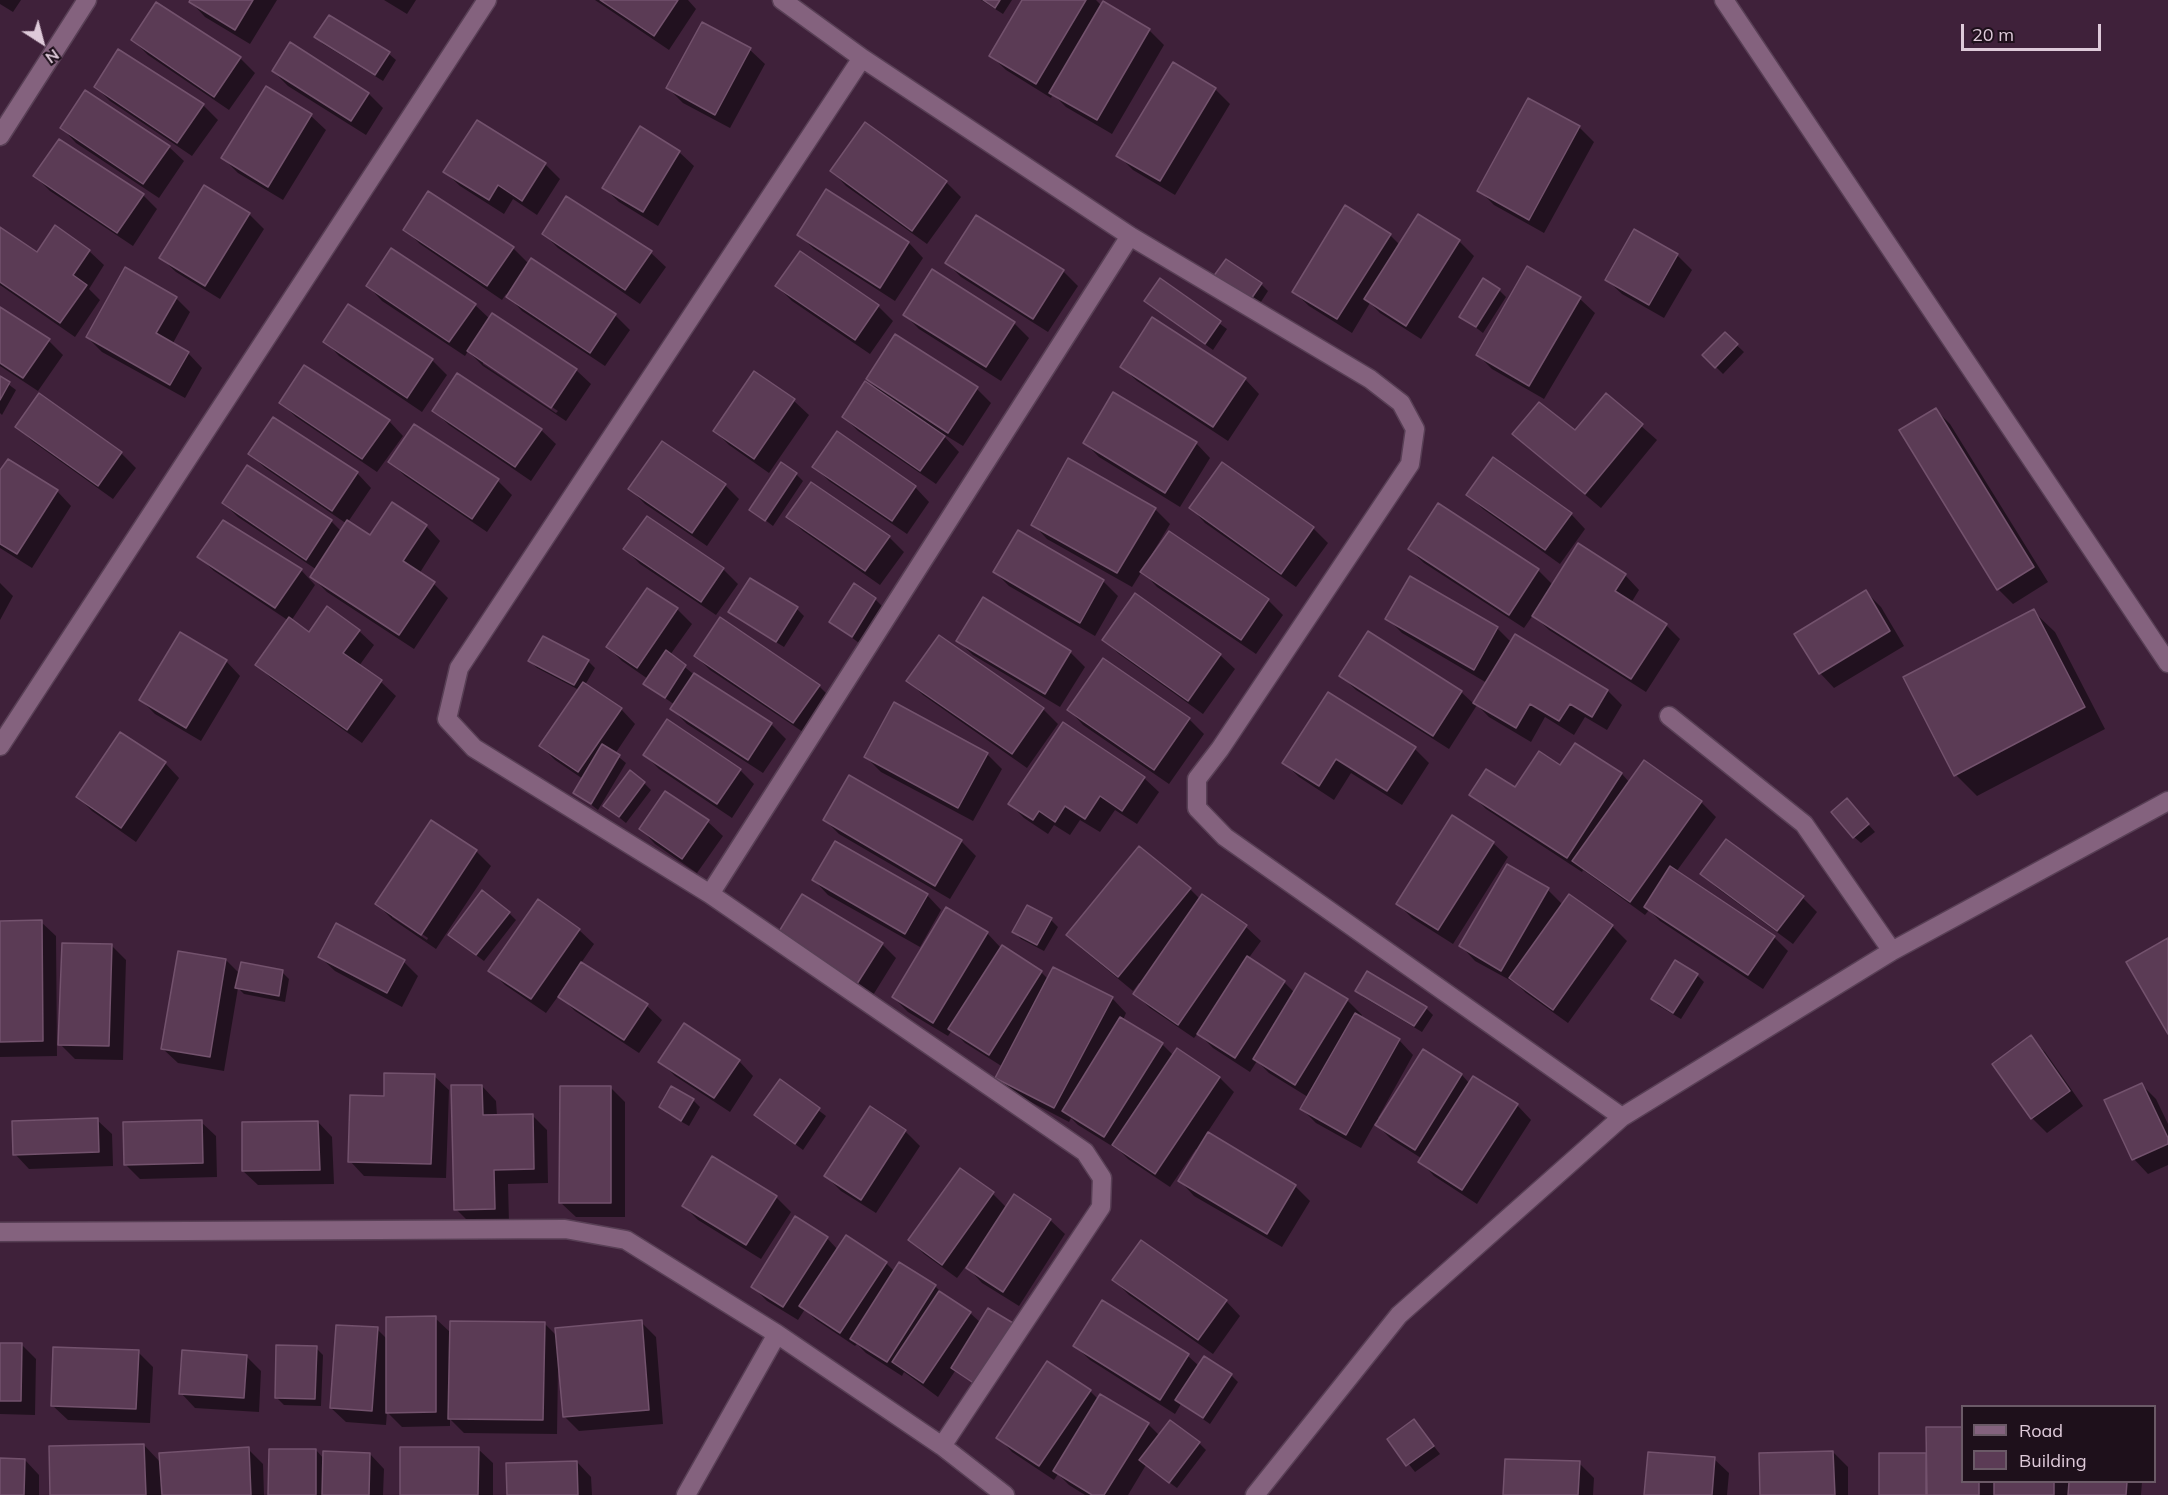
<!DOCTYPE html>
<style>
body{margin:0}
#map{position:relative;width:2168px;height:1495px;overflow:hidden;background:#3f213a;font-family:Mulish,sans-serif}
canvas{display:block}
.legend{position:absolute;left:1961px;top:1405px;width:195px;height:78px;box-sizing:border-box;background:#1e101b;border:2px solid #6b5a67;margin:0;padding:8px 10px;list-style:none;font-size:18px;color:#decad9}
.legend li{display:flex;align-items:center;gap:12px;height:30px}
.legend b{width:30px;border:2px solid #6b5a67}
.north{position:absolute;left:12px;top:12px;width:60px;height:60px;-webkit-text-stroke:4px #1e101b;paint-order:stroke;rotate:144deg;font-size:16px;font-weight:700;line-height:24px;text-align:center;color:#decad9}
.north::after{content:'';display:block;margin:auto;width:21px;height:27px;background:#decad9;clip-path:polygon(50% 0,100% 100%,50% 72%,0 100%)}
.scale{position:absolute;left:1961px;top:24px;width:140px;height:27px;box-sizing:border-box;border:3px solid #decad9;border-top:0;padding-left:8px;font-size:18px;line-height:21px;white-space:nowrap;color:#decad9;-webkit-text-stroke:4px #1e101b;paint-order:stroke}
</style>
<div id="map">
<canvas width="2168" height="1495"></canvas>
<ul class="legend">
<li><b style="height:8px;background:#84627e"></b>Road</li>
<li><b style="height:16px;background:#5b3b55"></b>Building</li>
</ul>
<div class="north">N</div>
<div class="scale">20 m</div>
</div>
<script>
const g = document.querySelector('canvas').getContext('2d');
g.lineJoin = 'round';
function fill(path, color) { g.fillStyle = color; g.fill(path, 'evenodd'); }
function stroke(path, color, width, dash) { g.strokeStyle = color; g.lineWidth = width; g.lineCap = dash ? 'butt' : 'round'; g.setLineDash(dash || []); g.stroke(path); }
const shadow = new Path2D(`
 M0,0H21L13,12L0,4Z
 M192,0H277L250,44L205,17L191,2Z
 M384,0H416L407,14Z
 M595,0H688L696,9L669,50Z
 M981,0H1012L1003,14Z
 M1024,0H1096L1102,6L1103,3L1149,30L1164,45L1112,134L1066,107L1053,94L1051,98L1006,70L991,56Z
 M703,24L750,50L765,64L730,128L683,103L668,88Z
 M316,37L389,54L396,60L383,81L323,44Z
 M133,40L240,58L255,73L229,110L148,55Z
 M290,45L369,94L383,108L366,135L288,86L273,71Z
 M96,87L203,105L218,120L192,156L110,101Z
 M266,88L311,116L326,130L283,200L238,173L223,158Z
 M1215,89L1230,104L1175,195L1133,170L1118,155Z
 M1528,100L1579,127L1594,142L1544,233L1494,205L1479,190Z
 M865,124L946,182L961,197L927,244L846,186L832,171Z
 M62,128L169,147L184,161L159,198L76,143Z
 M679,152L694,166L658,226L619,202L604,188Z
 M545,164L560,179L537,215L513,199L504,214L460,186L445,172Z
 M35,176L143,195L157,209L133,246L50,191Z
 M827,191L909,243L923,258L895,301L814,249L799,235Z
 M567,198L651,253L666,267L640,304L558,248L544,234Z
 M249,214L264,229L220,299L176,272L161,258Z
 M1419,216L1459,241L1474,256L1421,339L1380,313L1370,303L1352,333L1309,306L1294,292L1390,235L1400,245Z
 M976,217L1063,271L1078,286L1048,332L961,277L947,263Z
 M0,229L37,254L89,251L104,265L89,289L100,300L75,337L0,285Z
 M405,229L513,248L529,264L615,315L630,330L605,366L522,311L506,294L502,300L420,244Z
 M800,253L878,306L893,321L870,354L792,301L777,286Z
 M1677,255L1692,270L1664,318L1622,294L1607,280Z
 M1527,268L1580,299L1595,313L1544,399L1492,369L1478,355Z
 M1160,280L1227,329L1213,350L1145,301Z
 M1222,284H1261L1268,291L1257,308Z
 M368,286L475,305L490,319L576,370L591,384L566,421L483,366L468,351L465,356L382,301ZM483,361L558,411L556,413L483,364Z
 M1499,290L1506,297L1483,333L1461,316Z
 M176,298L190,312L173,343L188,353L202,368L185,398L102,352L87,337Z
 M0,309L49,341L63,355L38,391L0,366Z
 M905,315L1014,323L1029,338L1001,381L919,329Z
 M1725,334L1744,352L1723,374L1704,355Z
 M325,341L432,360L447,375L422,412L339,356Z
 M1122,367L1245,379L1259,394L1228,441L1137,381Z
 M754,373L794,401L809,415L769,473L729,445L715,431Z
 M0,378L16,390L2,415L0,413Z
 M867,379L977,389L991,403L963,446L940,432L959,452L936,484L858,431L843,416L879,391Z
 M39,395L121,453L136,468L113,499L32,441L17,426Z
 M1606,395L1657,440L1601,508L1529,448L1514,434L1575,432Z
 M281,403L389,421L403,436L377,472L296,417Z
 M1936,410L1950,424L2048,582L2013,604L1998,589Z
 M434,411L541,430L556,444L531,481L449,425Z
 M1085,443H1196L1210,458L1180,507L1099,457Z
 M250,454L357,473L371,488L348,522L370,537L426,526L440,541L419,574L434,584L448,598L414,649L327,592L312,577L317,570L238,517L223,503L331,521L342,532L347,524L265,468Z
 M390,462L498,481L512,495L487,532L405,476Z
 M814,466L915,487L929,502L907,534L829,481Z
 M0,473L57,491L71,506L32,568L0,548Z
 M796,474L803,481L773,526L751,509Z
 M725,485L739,499L707,546L645,504L630,489Z
 M1468,495L1571,514L1585,529L1560,564L1483,509Z
 M1191,508L1313,528L1328,543L1296,587L1205,523Z
 M1155,509L1170,524L1152,554L1268,600L1283,615L1256,654L1157,587L1142,571L1132,587L1047,539L1033,524Z
 M788,517L889,537L904,552L880,585L803,531Z
 M625,549L723,569L738,584L716,615L640,564Z
 M1409,549L1538,570L1553,585L1625,575L1639,590L1631,603L1666,625L1680,639L1646,692L1549,630L1533,615L1524,628L1424,563Z
 M199,557L301,570L315,585L291,621L309,634L359,631L374,645L359,666L381,682L396,696L362,743L272,679L257,665L289,621L214,571Z
 M995,572L1103,581L1118,596L1095,636L1009,586Z
 M1410,578L1497,628L1512,643L1608,691L1622,705L1607,730L1585,717L1574,735L1545,717L1531,742L1489,717L1477,705L1449,749L1356,690L1341,676L1461,692L1474,704L1487,683L1402,633L1387,618Z
 M751,580L797,609L804,616L784,647L737,618L730,611Z
 M0,583L13,596L0,620Z
 M1866,592L1881,607L1904,646L1834,688L1820,673Z
 M875,599L882,606L859,643L831,622Z
 M677,609L692,624L670,655L692,673L771,724L786,739L763,773L687,724L672,709L675,705L645,684L648,679L622,661L608,647Z
 M2033,611L2055,632L2105,729L1977,796L1956,775Z
 M1104,640L1220,655L1235,669L1203,714L1119,654Z
 M958,641L1070,652L1085,667L1060,707L973,655Z
 M696,656L819,686L833,700L809,736L710,670Z
 M1103,660L1189,719L1204,734L1169,784L1083,725L1069,710Z
 M226,661L240,676L201,741L155,714L141,700Z
 M530,661H588L595,668L585,685L621,709L635,724L615,754L626,763L598,810L575,792L583,779L555,760L540,745L579,690L537,668Z
 M908,681L1043,709L1058,724L1027,768L923,695Z
 M894,704L987,754L1002,769L973,821L881,772L866,757Z
 M1575,745L1622,774L1630,783L1645,762L1701,802L1716,817L1676,872L1774,937L1788,951L1763,989L1660,921L1649,910L1645,915L1583,870L1582,872L1486,809L1471,794L1515,789L1560,767Z
 M1415,749L1429,763L1402,805L1351,773L1334,800L1299,777L1284,763Z
 M645,755L740,770L754,784L732,818L659,769Z
 M165,763L179,778L136,842L92,811L78,797Z
 M1144,778L1159,792L1137,824L1115,810L1100,832L1080,820L1070,835L1054,825L1048,834L1024,818L1010,804Z
 M644,783L651,790L626,823L605,806Z
 M665,793L708,822L723,836L697,873L655,844L641,829Z
 M1853,807L1875,832L1861,843L1854,837Z
 M825,820L961,841L976,856L950,899L839,834Z
 M432,822L476,851L491,866L436,949L392,919L377,904ZM392,914L428,938L427,940L392,917Z
 M1493,843L1508,857L1453,944L1412,918L1397,903Z
 M1507,866L1548,890L1563,905L1569,896L1612,926L1627,941L1568,1023L1526,993L1517,984L1475,961L1461,946Z
 M1702,874L1803,898L1817,912L1793,944L1717,888Z
 M814,880L927,895L941,910L920,947L828,895Z
 M1190,889L1200,899L1202,897L1246,927L1261,941L1248,959L1284,982L1295,993L1347,1000L1362,1015L1360,1018L1399,1040L1413,1055L1378,1118L1380,1119L1423,1051L1462,1075L1470,1084L1517,1105L1531,1120L1477,1204L1434,1176L1420,1161L1421,1158L1391,1139L1375,1123L1361,1148L1316,1123L1302,1109L1308,1097L1269,1073L1257,1061L1250,1072L1213,1048L1198,1033L1194,1038L1150,1008L1135,994L1141,985L1139,983L1133,991L1082,949L1068,935Z
 M509,913L516,920L484,961L457,941Z
 M1051,920L1058,927L1044,951L1021,939L1014,932Z
 M41,922L56,936L57,1056L0,1057V923Z
 M579,930L594,944L581,963L647,1006L662,1020L639,1053L575,1011L559,995L546,1013L505,985L490,970Z
 M987,933L1001,948L1041,972L1048,979L1112,998L1126,1013L1123,1020L1162,1044L1174,1056L1177,1050L1220,1078L1234,1092L1207,1133L1295,1186L1310,1201L1282,1247L1194,1196L1180,1181L1198,1151L1196,1149L1170,1187L1128,1159L1120,1151L1078,1125L1071,1118L1069,1122L1012,1092L997,1077L1003,1067L965,1043L952,1030L948,1036L908,1012L893,997Z
 M882,944L896,958L870,1000L792,953Z
 M111,945L126,960L123,1060L75,1059L60,1044Z
 M320,957L404,962L418,976L402,1007L335,971Z
 M226,960L240,974L282,972L289,979L285,1002L244,994L238,988L224,1071L178,1063L163,1049Z
 M1676,962L1697,975L1704,982L1681,1019L1659,1006L1652,999Z
 M1356,990L1426,1008L1433,1015L1422,1032L1363,997Z
 M2030,1037L2045,1052L2083,1106L2047,1133L2032,1118L1994,1064Z
 M660,1061H739L753,1076L730,1112L675,1076Z
 M434,1076L449,1090L446,1178L364,1176L350,1161L385,1098Z
 M780,1081L826,1116L803,1150L756,1115Z
 M2141,1084L2156,1099L2168,1124V1165L2148,1174L2134,1159L2106,1101Z
 M482,1086L496,1101L497,1116L532,1115L547,1130L548,1183L508,1184L509,1223L471,1224L456,1209Z
 M611,1088L625,1102V1217H576L561,1203Z
 M693,1100L700,1107L689,1126L668,1114L661,1107Z
 M870,1108L905,1131L920,1146L876,1213L841,1191L826,1176Z
 M97,1120L112,1134L113,1166L29,1169L15,1154Z
 M201,1122L216,1136L217,1177L140,1179L125,1164Z
 M318,1122L332,1137L334,1184L258,1185L243,1171Z
 M713,1158L776,1197L791,1212L761,1259L698,1220L684,1206Z
 M960,1170L993,1194L1007,1208L1050,1220L1065,1234L1019,1306L982,1283L966,1266L957,1278L924,1254L910,1240Z
 M827,1238L838,1250L886,1263L894,1271L935,1286L946,1297L970,1313L981,1323L983,1389L955,1371L938,1397L904,1372L902,1376L866,1353L857,1344L855,1346L816,1320L805,1309L798,1320L767,1301L753,1287Z
 M1114,1280L1226,1301L1240,1316L1213,1354L1129,1295Z
 M1103,1302L1188,1356L1199,1366L1231,1375L1238,1382L1210,1424L1181,1404L1175,1414L1090,1360L1075,1346Z
 M435,1318L451,1333L544,1323L558,1337L641,1322L656,1337L663,1424L579,1431L565,1417L561,1369H558L557,1434L464,1433L450,1419V1426L402,1427L387,1412L386,1425L346,1422L331,1408L377,1329L387,1339Z
 M0,1344H21L36,1359L35,1415L0,1414Z
 M316,1348L323,1355L321,1406L284,1405L277,1398Z
 M138,1352L153,1367L150,1423L68,1420L53,1406Z
 M246,1356L261,1371L259,1412L195,1408L181,1393Z
 M1090,1391L1099,1400L1148,1424L1160,1436L1199,1443L1206,1450L1177,1488L1146,1465L1128,1495H1085L1069,1485L1058,1474L1054,1480L1012,1452L998,1437Z
 M1414,1421L1440,1454L1415,1472L1389,1439Z
 M1962,1428V1482H2142L2141,1495H1881L1880,1455H1928V1429Z
 M144,1445L161,1463L248,1449L263,1464L264,1495H52Z
 M478,1449L493,1463V1495H401Z
 M316,1450L324,1459L370,1454L384,1469L383,1495H270Z
 M1833,1452L1848,1467V1495H1762Z
 M0,1459L25,1460L39,1475V1495H0Z
 M1714,1459L1729,1473L1727,1495H1646Z
 M577,1462L591,1477L592,1495H508Z
 M1579,1463L1594,1478L1593,1495H1504Z`);
const building = new Path2D(`
 M190,0H253L235,30L189,2Z
 M600,0H678L654,36Z
 M983,0H1000L995,8Z
 M1022,0H1086L1036,84L989,56Z
 M1103,1L1150,29L1097,120L1049,93Z
 M156,2L241,57L214,97L131,40Z
 M329,15L390,52L375,75L314,37Z
 M702,22L751,48L715,115L666,88Z
 M290,42L369,93L351,121L272,71Z
 M118,49L204,104L177,143L94,87Z
 M1173,62L1216,88L1160,181L1116,156Z
 M266,86L312,114L268,187L221,158Z
 M85,90L170,146L143,184L60,128Z
 M1528,98L1580,126L1529,220L1477,191Z
 M477,120L546,163L522,201L498,185L489,200L443,172Z
 M865,122L947,181L912,231L830,171Z
 M640,126L680,151L643,212L602,188Z
 M59,139L144,194L117,233L33,176Z
 M204,185L250,213L205,286L159,258Z
 M826,189L909,242L880,288L797,235Z
 M428,191L514,247L487,286L403,230Z
 M566,196L652,251L625,290L542,234Z
 M1345,205L1391,234L1337,319L1292,292Z
 M1418,214L1460,240L1406,326L1364,299Z
 M976,215L1064,270L1033,319L945,263Z
 M55,225L90,250L73,275L87,285L60,323L0,282V227L37,252Z
 M1634,229L1678,254L1649,305L1605,280Z
 M391,248L476,304L449,342L366,286Z
 M800,251L879,305L855,340L775,286Z
 M531,258L616,314L590,353L506,297Z
 M1226,259L1262,283L1249,302L1213,277Z
 M1527,266L1581,297L1529,386L1476,355Z
 M125,267L177,297L156,333L189,352L170,385L86,337Z
 M932,269L1015,322L986,367L903,315Z
 M1160,278L1221,321L1205,344L1144,301Z
 M1483,278L1500,289L1476,327L1459,317Z
 M348,304L433,359L407,398L323,342Z
 M0,307L50,339L23,378L0,363Z
 M492,313L577,369L551,408L467,351Z
 M1152,317L1246,378L1213,427L1120,367Z
 M1725,332L1738,344L1715,368L1702,355Z
 M895,334L978,387L948,433L866,379Z
 M304,365L390,420L362,459L279,403Z
 M754,371L795,399L754,459L713,431Z
 M457,373L542,429L515,467L432,411Z
 M0,376L10,382L0,400Z
 M865,381L945,436L920,471L842,417Z
 M1113,392L1197,442L1165,493L1083,443Z
 M39,393L122,452L98,486L15,427Z
 M1606,393L1643,424L1585,494L1512,434L1539,402L1575,430Z
 M1936,408L2034,567L1997,590L1899,430Z
 M273,417L358,472L332,511L248,454Z
 M414,424L499,479L472,519L388,462Z
 M837,431L916,486L892,521L812,467Z
 M662,441L726,484L692,533L628,489Z
 M1493,457L1572,513L1545,550L1466,495Z
 M1068,458L1156,508L1117,573L1031,525Z
 M8,459L58,490L17,554L0,544V470Z
 M781,462L797,473L765,521L749,510Z
 M1222,462L1314,527L1281,574L1189,508Z
 M247,465L332,520L306,560L222,503Z
 M811,482L890,536L865,571L786,517Z
 M392,502L427,525L403,561L435,582L399,635L310,577L347,520L370,535Z
 M1438,503L1539,569L1509,615L1408,549Z
 M647,516L724,568L701,602L623,549Z
 M223,520L302,569L275,608L197,557Z
 M1018,530L1104,580L1080,623L993,572Z
 M1169,531L1269,599L1241,640L1140,572Z
 M1578,543L1626,574L1615,591L1667,624L1631,679L1532,616Z
 M1410,576L1498,627L1474,670L1385,619Z
 M750,578L798,607L776,642L728,612Z
 M854,583L876,598L852,637L829,622Z
 M647,588L678,608L637,668L606,647Z
 M1866,590L1890,631L1819,674L1794,634Z
 M1135,593L1221,654L1188,701L1102,640Z
 M983,597L1071,651L1045,694L956,641Z
 M327,606L360,630L343,653L382,680L347,730L255,665L289,617L309,632Z
 M2034,609L2085,707L1954,776L1903,677Z
 M720,617L820,685L793,723L694,656Z
 M1368,631L1462,691L1433,736L1339,676Z
 M180,632L227,660L186,728L139,700Z
 M1515,634L1608,690L1592,717L1570,704L1559,721L1530,704L1516,728L1473,703Z
 M939,635L1044,708L1012,754L906,681Z
 M543,636L589,660L574,685L528,661Z
 M666,650L686,665L665,698L643,684Z
 M1103,658L1190,718L1154,770L1067,710Z
 M694,673L772,723L748,760L670,709Z
 M583,682L622,708L578,772L539,746Z
 M1328,692L1416,747L1387,791L1336,759L1319,786L1282,763Z
 M894,702L988,753L958,808L864,757Z
 M667,719L741,769L717,804L643,755Z
 M1063,722L1145,777L1122,811L1100,796L1085,819L1065,806L1055,822L1039,811L1033,820L1008,804Z
 M120,732L166,762L121,828L76,797Z
 M1575,743L1622,773L1567,858L1469,795L1486,769L1515,787L1539,751L1560,765Z
 M602,744L620,755L591,804L573,793Z
 M1644,760L1702,801L1630,902L1572,861Z
 M630,770L645,782L619,817L603,806Z
 M849,775L962,840L935,886L823,820Z
 M665,791L709,820L682,859L639,829Z
 M1847,798L1869,824L1853,838L1831,812Z
 M1452,815L1494,842L1438,930L1396,904Z
 M431,820L477,850L421,935L375,904Z
 M1726,839L1804,896L1777,931L1700,874Z
 M835,841L928,894L905,934L812,880Z
 M1139,846L1191,888L1118,977L1066,935Z
 M1507,864L1549,888L1501,971L1459,946Z
 M1670,866L1775,936L1748,975L1644,907Z
 M482,890L510,912L476,955L448,935Z
 M802,894L883,943L855,987L775,938Z
 M1202,894L1247,925L1178,1025L1133,994Z
 M1569,894L1613,925L1553,1010L1509,978Z
 M538,899L580,929L531,999L488,971Z
 M1027,905L1052,918L1037,945L1012,932Z
 M946,907L988,932L933,1023L892,997Z
 M42,920L43,1041L0,1042V921Z
 M336,923L405,960L387,993L318,957Z
 M2168,938V1034L2126,962Z
 M62,943L112,944L109,1046L58,1045Z
 M1002,945L1042,971L989,1055L948,1029Z
 M178,951L226,959L210,1057L161,1049Z
 M1247,956L1285,981L1235,1058L1197,1034Z
 M1675,960L1698,974L1673,1013L1651,999Z
 M241,962L283,970L279,996L235,988Z
 M581,962L648,1004L624,1040L558,997Z
 M1053,967L1113,997L1054,1108L995,1078Z
 M1367,971L1427,1007L1414,1026L1355,991Z
 M1305,973L1348,999L1295,1085L1253,1059Z
 M1355,1013L1400,1039L1346,1135L1300,1109Z
 M1120,1017L1163,1043L1104,1137L1062,1111Z
 M684,1023L740,1060L714,1098L658,1062Z
 M2031,1035L2070,1091L2031,1119L1992,1064Z
 M1177,1048L1220,1077L1155,1174L1112,1145Z
 M1423,1049L1462,1074L1415,1150L1375,1125Z
 M384,1073L435,1074L431,1164L348,1162L350,1095L384,1096Z
 M1473,1076L1518,1104L1462,1190L1418,1162Z
 M780,1079L820,1108L795,1144L754,1115Z
 M2142,1083L2168,1138V1144L2132,1160L2104,1100Z
 M451,1085H482L483,1115L533,1114L534,1169L494,1170L495,1209L454,1210Z
 M560,1086H611V1203H559Z
 M671,1086L694,1099L681,1121L659,1107Z
 M870,1106L906,1130L861,1200L824,1176Z
 M98,1118L99,1152L13,1155L12,1121Z
 M202,1120L203,1163L124,1165L123,1122Z
 M318,1121L320,1170L242,1171V1122Z
 M1208,1132L1296,1185L1267,1234L1178,1181Z
 M712,1156L777,1196L746,1245L682,1206Z
 M960,1168L994,1192L942,1265L908,1240Z
 M1014,1194L1051,1219L1003,1292L966,1268Z
 M795,1216L828,1237L783,1307L751,1287Z
 M846,1235L887,1262L840,1333L799,1306Z
 M1141,1240L1227,1300L1198,1340L1112,1280Z
 M899,1262L936,1285L887,1362L850,1339Z
 M939,1291L971,1312L923,1383L892,1362Z
 M1102,1300L1189,1354L1160,1400L1073,1346Z
 M988,1308L1013,1323L975,1384L951,1368Z
 M436,1316V1412L386,1413V1317Z
 M642,1320L649,1410L563,1417L555,1328Z
 M450,1321L545,1322L543,1420L448,1419Z
 M336,1325L378,1327L372,1411L330,1408Z
 M0,1343H22L21,1401H0Z
 M276,1345L317,1346L315,1399L275,1398Z
 M53,1347L139,1350L136,1409L51,1406Z
 M182,1350L247,1355L244,1398L179,1394Z
 M1204,1356L1232,1374L1203,1418L1175,1400Z
 M1047,1361L1091,1390L1039,1466L996,1438Z
 M1100,1394L1149,1423L1104,1495H1092L1053,1471Z
 M1414,1419L1434,1446L1406,1466L1387,1439Z
 M1170,1420L1200,1442L1169,1483L1139,1460Z
 M1926,1427H1962V1482H1979V1495H1927Z
 M144,1444L146,1495H50L49,1446Z
 M249,1447L251,1495H162L159,1453Z
 M400,1447H479L478,1495H400Z
 M269,1449H316V1495H268Z
 M323,1451L370,1453L369,1495H322Z
 M1833,1451L1835,1495H1760L1759,1453Z
 M1648,1452L1715,1457L1712,1495H1644Z
 M1879,1453H1926V1495H1879Z
 M0,1458L25,1459L24,1495H0Z
 M1505,1459L1580,1461L1578,1495H1503Z
 M577,1461L578,1495H507L506,1463Z
 M1994,1482H2054V1495H1994Z
 M2069,1482H2127L2126,1495H2068Z`);
const minor = new Path2D(`
 M782,0L862,58L459,668L447,719L474,748L710,894L1085,1152L1102,1178L1101,1207L942,1446
 M1724,0L2168,663
 M862,58L1130,236L1370,379L1401,403L1415,429L1410,464L1220,749L1197,779V808L1225,837L1622,1117
 M0,136L87,0
 M1669,716L1804,824L1892,951
 M0,746L487,0
 M710,894L1130,236
 M0,1232L565,1229L626,1240L777,1334L942,1446L1005,1495
 M686,1495L777,1334
 M1255,1495L1399,1315L1622,1117L1892,951L2168,801`);
fill(shadow, '#0007');
fill(building, '#5b3b55');
stroke(building, '#73526d', 1.5);
stroke(minor, '#583f55', 21);
stroke(minor, '#84627e', 18);
</script>
